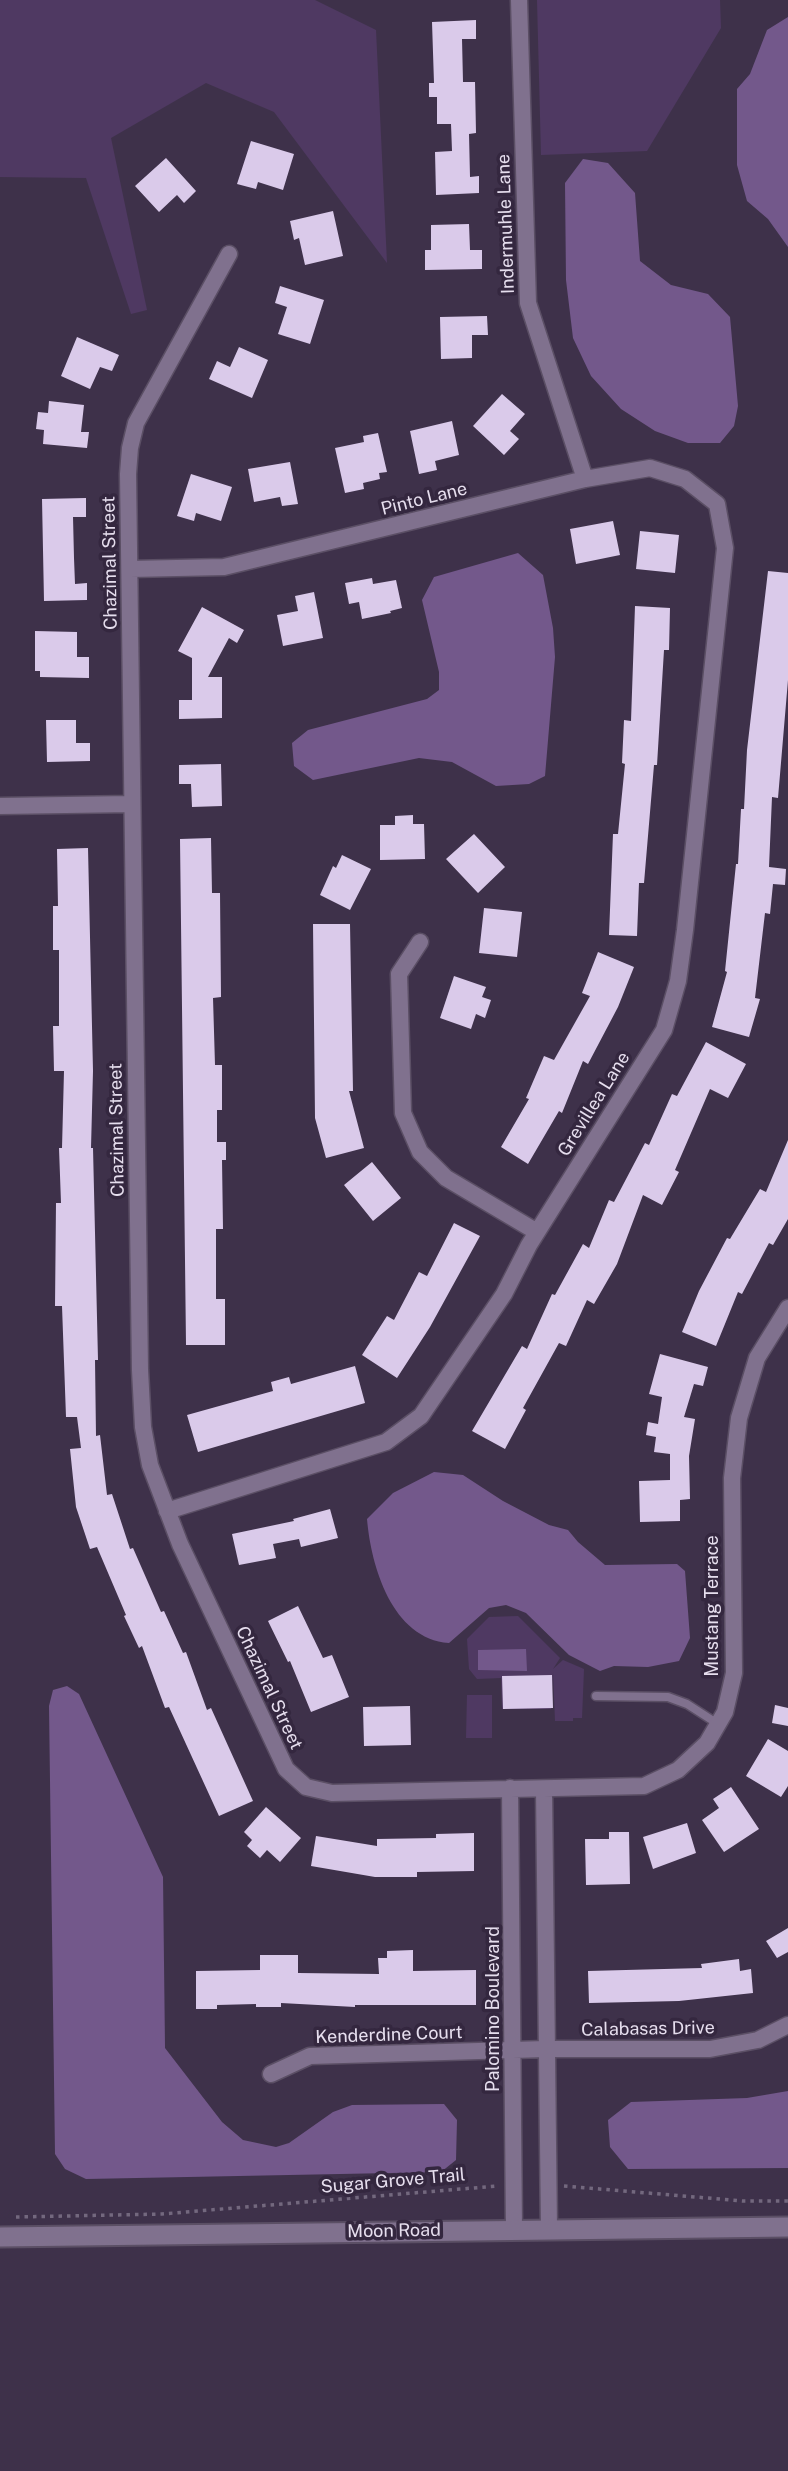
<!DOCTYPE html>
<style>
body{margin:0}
canvas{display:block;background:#3e314a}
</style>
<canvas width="788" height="2471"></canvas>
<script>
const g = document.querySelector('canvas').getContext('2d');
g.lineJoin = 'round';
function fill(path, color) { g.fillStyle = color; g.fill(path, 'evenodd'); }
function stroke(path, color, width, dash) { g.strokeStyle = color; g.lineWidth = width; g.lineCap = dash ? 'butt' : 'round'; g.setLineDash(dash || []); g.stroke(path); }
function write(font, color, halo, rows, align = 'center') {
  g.font = font + ' "Public Sans",sans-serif'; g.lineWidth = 7; g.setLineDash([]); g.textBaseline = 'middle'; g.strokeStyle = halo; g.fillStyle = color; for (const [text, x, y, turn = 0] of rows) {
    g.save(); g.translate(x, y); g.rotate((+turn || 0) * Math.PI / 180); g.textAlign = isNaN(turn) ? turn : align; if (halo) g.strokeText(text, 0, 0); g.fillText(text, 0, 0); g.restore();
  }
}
const green = new Path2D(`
 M0,0H315L376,30L387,263L274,112L206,83L111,138L147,310L131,314L86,178L0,177Z
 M537,0H720L721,28L647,151L541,155Z
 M518,1616L560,1658L553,1669L563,1660L584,1669L582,1718H573V1721H555L553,1672L551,1709H502L501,1678L477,1679L469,1669L467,1639L489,1617Z
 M467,1695H492V1738H466Z`);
const water = new Path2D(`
 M788,17V247L768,219L747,201L737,165V89L750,74L767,30Z
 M583,159L608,163L635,193L640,261L671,285L708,294L730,317L738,406L734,426L720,443H688L655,431L621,409L591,376L573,338L566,280L565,183Z
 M518,553L543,575L553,628L555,657L545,776L529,784L496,786L452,762L419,758L313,780L294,766L292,743L308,730L427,699L439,690V672L422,600L434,577Z
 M434,1472L463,1475L503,1501L549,1525L568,1530L578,1542L605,1565L677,1564L685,1571L690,1638L679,1661L648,1667L614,1666L600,1671L569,1655L526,1613L506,1605L489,1608L449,1643C392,1639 371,1566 367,1519L393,1493Z
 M526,1649L527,1671L478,1670V1650Z
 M67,1686L79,1694L163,1877L165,2048L222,2122L243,2140L276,2147L289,2143L333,2112L352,2105L444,2104L457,2120L456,2160L441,2172L86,2179L65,2169L55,2154L49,1706L53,1690Z
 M788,2091V2168L628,2169L610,2147L608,2120L631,2102L747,2098Z`);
const building = new Path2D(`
 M476,20V39H462L463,82H475L476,133L469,134L470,177L479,176V193L436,195L435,152L452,151L451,124H437V97H429V83H434L432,22Z
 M251,141L294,154L283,190L258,182L256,189L237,184Z
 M166,158L196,191L184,203L177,195L159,212L135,186Z
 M333,211L343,256L305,265L299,238L294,240L290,221Z
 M469,224L470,250H482V269L425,270V250H431V225Z
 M280,286L324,300L310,344L278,334L287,307L275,303Z
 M487,316L488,335H472V358L441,359L440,317Z
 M77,337L119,355L112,371L100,367L90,389L61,376Z
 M239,347L268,360L252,398L209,379L217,361L230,367Z
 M502,394L525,414L510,431L519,439L504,455L473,426Z
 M49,401L84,405L81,432H89L87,448L43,444L44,430L36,429L38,412L48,413Z
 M452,421L459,455L435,461L437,470L419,474L410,431Z
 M378,433L387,472L379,473L380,479L363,483L364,489L345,493L335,448L364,442L363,436Z
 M290,462L298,504L282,506L280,497L254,502L248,469Z
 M191,474L232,487L221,521L196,513L194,521L177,516Z
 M86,498V517H73L74,558L75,584L87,583V600L44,601L42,499Z
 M613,521L620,555L576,564L570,529Z
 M640,531L679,535L675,573L636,569Z
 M768,571L788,573V680L778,798L772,797L769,867L786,869L785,885L773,884L770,914L765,913L755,998L760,999L749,1037L712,1027L727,972L725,971L736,864H738L741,809H744L747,750Z
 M372,578L373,584L396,580L402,608L390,611L391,613L362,619L359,602L349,604L345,583Z
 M314,592L323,638L283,646L277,615L298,611L295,596Z
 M635,606L670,608L669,650H664L657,765H654L644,883H639L637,936L609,935L613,834H618L625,764L622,763L624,720L631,721Z
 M202,607L244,630L237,643L229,638L208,677H222V718L179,719V700H192V658L178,651Z
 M35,631L77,632V657H89V678L40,677V671H35Z
 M46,720H76V743H90V761L47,762Z
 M221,764L222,806L192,807L191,784H179V765Z
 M413,815V824H424L425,859L380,860V825H395V816Z
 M474,834L505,867L478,893L446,859Z
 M211,838L212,893H220L221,997L213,998L215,1065H222V1110H217V1142H226V1160H222L223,1229H216V1299H225V1345H186L180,839Z
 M88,848L93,1071L91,1148H93L98,1360H95L96,1436L100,1435L107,1495L112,1494L130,1549L133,1548L161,1612L164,1611L183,1653L186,1652L207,1710L211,1708L253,1801L219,1816L169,1707L165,1708L142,1646L139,1648L124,1616L126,1615L97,1547L90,1549L76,1507L70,1449L81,1448L77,1417H66L62,1306H55L56,1203H61L59,1148H62L64,1071H54L53,1026H59V950H53V906H58L57,849Z
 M342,855L371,869L350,910L320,895L333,866L336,868Z
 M484,908L522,912L517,957L479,953Z
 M313,924H350L353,1091H349L364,1148L326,1158L315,1118Z
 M598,952L634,967L618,1007L588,1064L583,1061L562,1113L559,1111L528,1164L501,1147L529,1099L526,1098L544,1056L554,1060L590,996L582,993Z
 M454,976L486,987L482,997L491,1000L485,1018L476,1014L471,1029L440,1018Z
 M706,1042L746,1064L728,1098L710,1089L675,1170L679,1172L662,1205L643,1195L617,1264L594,1304L587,1300L566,1346L559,1343L523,1408L526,1410L505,1449L472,1431L522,1346L527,1349L552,1294L555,1295L583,1244L589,1248L609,1200L614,1202L645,1143L649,1145L672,1094L677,1096Z
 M788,1140V1219L773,1245L769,1243L742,1294L738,1292L716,1346L682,1332L699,1291L727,1238L730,1239L760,1189L766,1192Z
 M372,1162L401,1198L373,1221L344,1185Z
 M454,1223L480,1236L430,1327L397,1378L362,1355L387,1316L394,1320L419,1272L427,1276Z
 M660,1354L708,1367L703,1386L694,1384L684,1417L695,1419L689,1456L690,1499L680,1500V1521L640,1522L639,1481L670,1480V1454L654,1452L656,1437L646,1435L648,1422L658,1424L662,1397L649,1394Z
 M355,1366L365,1403L198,1452L187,1415L273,1391L271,1382L289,1377L291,1384Z
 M330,1509L338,1538L301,1547L299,1539L273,1544L276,1558L239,1565L232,1534L294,1521L293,1519Z
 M298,1606L323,1658L332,1655L349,1697L311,1712L290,1661L288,1662L268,1621Z
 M552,1675L553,1708L503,1709L502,1676Z
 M775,1705L788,1708V1726L772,1723Z
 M410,1706L411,1745L364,1746L363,1707Z
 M768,1739L788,1751V1786L781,1797L746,1776Z
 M731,1787L759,1829L724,1852L702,1820L719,1808L713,1799Z
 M266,1807L301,1838L280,1862L267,1850L260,1858L247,1846L252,1840L244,1832Z
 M687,1823L696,1853L653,1869L643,1837Z
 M609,1832H629L630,1884L586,1885L585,1839H609Z
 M474,1833V1871L417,1872V1877H375L311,1866L316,1836L377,1846V1839L436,1838V1834Z
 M788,1928V1952L777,1958L766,1941Z
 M413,1950V1971L476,1970V2005H355V2007L281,2003V2007H256V2004L217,2005V2009H196V1971L260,1970V1955H298V1973L379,1974L378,1958H387V1951Z
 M739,1959L740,1971L751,1969L753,1993L679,2001L589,2003L588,1971L702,1968L701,1964Z`);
const path = new Path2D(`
 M564,2186L743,2201H788
 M16,2217L162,2214L497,2186`);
const service = new Path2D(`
 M596,1696L668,1697L687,1704L718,1724`);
const minor = new Path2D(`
 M519,0L528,303L585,479
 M229,254L136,423L130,448L128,474L140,1370L143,1427L150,1465L180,1544L286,1769L306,1787L332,1793L644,1786L678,1770L707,1743L725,1712L734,1673L732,1478L739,1418L757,1358L788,1308
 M130,569L224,567L585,479L650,468L685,479L717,504L725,548L685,930L678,981L664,1030L529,1245L504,1294L421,1416L386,1442L167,1511
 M0,806L131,804
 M420,942L399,974L403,1113L420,1152L446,1178L537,1232
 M510,1788L514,2230
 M544,1789L549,2230
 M271,2074L310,2056L546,2049H710L758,2040L788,2025`);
const tertiary = new Path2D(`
 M0,2237L788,2227`);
const streetNames = [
 ["Indermuhle Lane",506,224,-92],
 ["Pinto Lane",424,499,-14],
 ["Chazimal Street",110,563,-91],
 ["Grevillea Lane",594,1104,-58],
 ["Chazimal Street",117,1130,-91],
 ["Mustang Terrace",712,1606,-90],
 ["Chazimal Street",269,1688,65],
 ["Palomino Boulevard",493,2009,-90],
 ["Calabasas Drive",648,2029,-1],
 ["Kenderdine Court",389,2035,-2],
 ["Sugar Grove Trail",393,2181,-5],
 ["Moon Road",394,2231,-1]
];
fill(green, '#4f3962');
fill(water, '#73588b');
fill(building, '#dacaea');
stroke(service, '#5b4f65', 11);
stroke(minor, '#5b4f65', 19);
stroke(tertiary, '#5b4f65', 23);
stroke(path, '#73687e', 3.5, [3.5, 5]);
stroke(service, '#80718e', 8);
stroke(minor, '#80718e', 16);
stroke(tertiary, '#80718e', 19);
write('18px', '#e6deee', '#34273f', streetNames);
</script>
